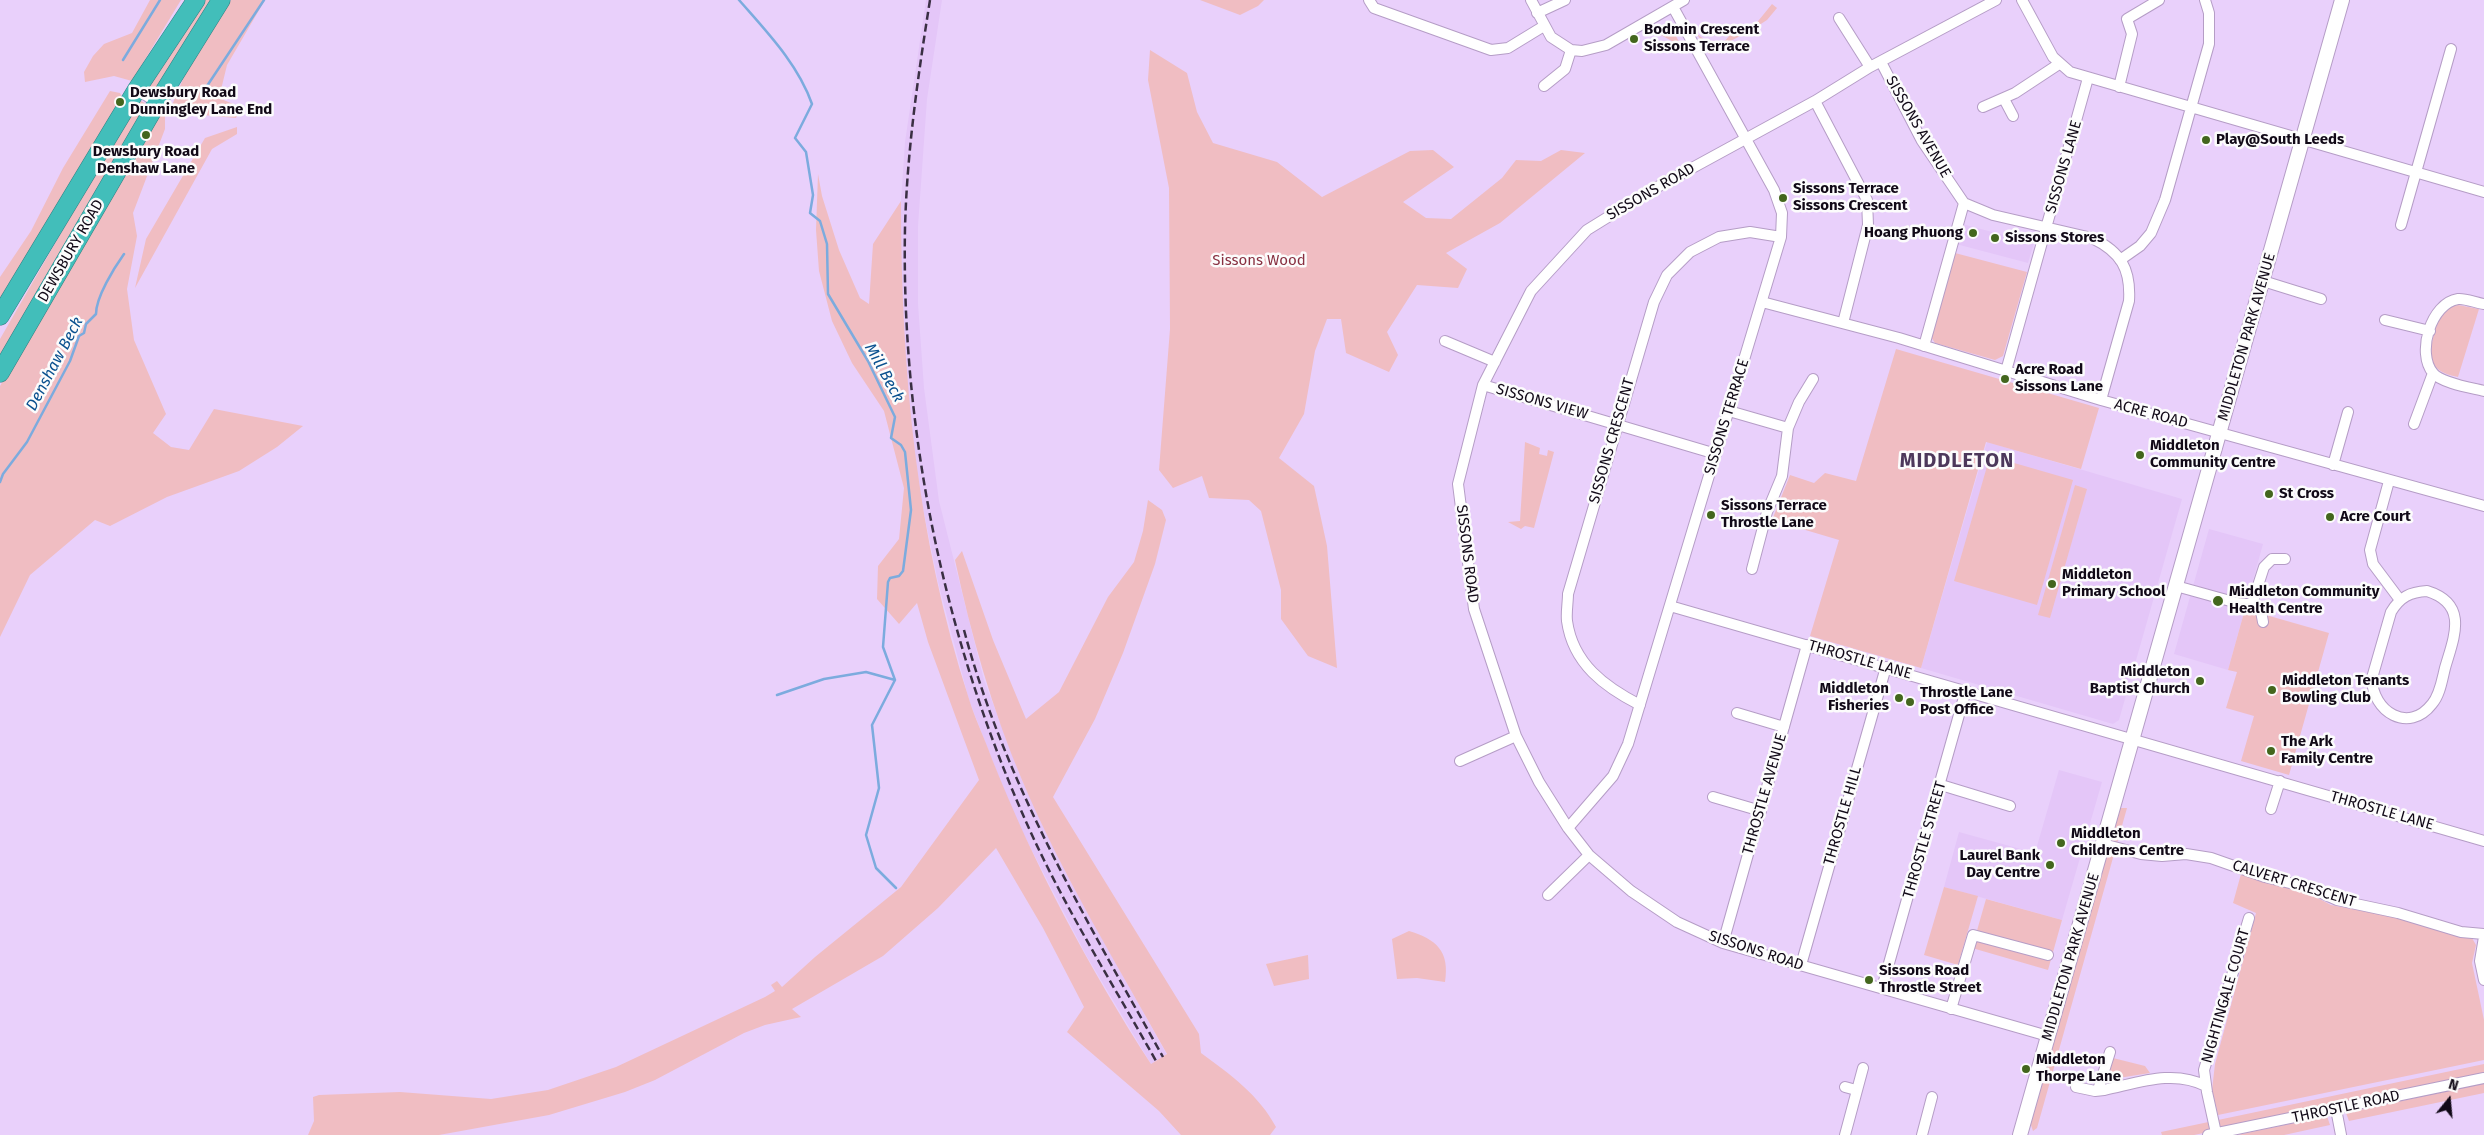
<!DOCTYPE html>
<style>
body{margin:0}
#map{position:relative;width:2484px;height:1135px;overflow:hidden;background:#e9d0fb;font-family:"Fira Sans",sans-serif}
canvas{display:block}
.north{position:absolute;left:2424px;top:1075px;width:50px;height:50px;-webkit-text-stroke:4px #fcfcfc;paint-order:stroke;rotate:17deg;font-size:14px;font-weight:700;line-height:20px;text-align:center;color:#110917}
.north::after{content:'';display:block;margin:auto;width:18px;height:22px;background:#110917;clip-path:polygon(50% 0,100% 100%,50% 72%,0 100%)}
</style>
<div id="map">
<canvas width="2484" height="1135"></canvas>
<div class="north">N</div>
</div>
<script>
const g = document.querySelector('canvas').getContext('2d');
g.lineJoin = 'round';
function fill(path, color) { g.fillStyle = color; g.fill(path, 'evenodd'); }
function stroke(path, color, width, dash) { g.strokeStyle = color; g.lineWidth = width; g.lineCap = dash ? 'butt' : 'round'; g.setLineDash(dash || []); g.stroke(path); }
function write(font, color, halo, rows, align = 'center') {
  g.font = font + ' "Fira Sans",sans-serif'; g.lineWidth = 5; g.setLineDash([]); g.textBaseline = 'middle'; g.strokeStyle = halo; g.fillStyle = color; for (const [text, x, y, turn = 0] of rows) {
    g.save(); g.translate(x, y); g.rotate((+turn || 0) * Math.PI / 180); g.textAlign = isNaN(turn) ? turn : align; if (halo) g.strokeText(text, 0, 0); g.fillText(text, 0, 0); g.restore();
  }
}
const built = new Path2D(`
 M926,0H942L927,99L918,226V304L924,388L939,501L984,680L1022,780L1067,875L1167,1055L1151,1064L1086,955L1013,814L969,700L938,582L916,474L906,386L901,289V201L905,142Z
 M1962,224L2034,243L2028,263L1956,244Z
 M1987,442L2182,499L2119,720L2113,724L1921,668Z
 M2209,529L2263,544L2228,670L2174,654Z
 M2059,770L2102,782L2062,920L1944,887L1959,832L2035,853Z`);
const green = new Path2D(`
 M150,0H181L132,81L114,76L85,82L84,72L93,56L104,44L132,33Z
 M200,0H214L154,92H150L147,88Z
 M231,0H265L227,65L219,98L240,107L236,118L191,114L172,105L187,70Z
 M1200,0H1264L1258,6L1240,15Z
 M1772,4L1777,8L1767,20L1750,31Z
 M1657,25L1674,32L1681,46L1650,29Z
 M1737,26L1746,33L1721,46Z
 M1697,34L1717,49L1709,54Z
 M1150,50L1187,73L1197,112L1213,143L1277,162L1322,197L1410,151L1433,150L1454,167L1403,202L1426,218L1451,219L1502,178L1516,160L1541,161L1561,150L1585,153L1500,223L1446,253L1467,269L1458,288L1417,285L1387,332L1398,355L1389,372L1346,353L1341,319H1327L1315,351L1304,414L1279,458L1314,486L1327,546L1337,668L1308,656L1281,619V590L1261,511L1249,500L1209,498L1202,476L1173,488L1159,470L1170,329L1169,188L1148,80Z
 M110,91L120,93L122,97L0,300V277L31,231L63,168Z
 M141,101L145,103L144,112L0,361V339L136,103Z
 M161,114L165,116V129L133,213L137,236L127,289L134,340L166,414L153,433L171,447L189,450L214,409L303,426L277,447L239,471L167,497L110,526L95,520L30,575L0,637V386L152,122Z
 M237,127V134L212,149L135,288L146,239L205,138Z
 M818,174L822,196L839,250L860,298L869,304L873,244L901,201C901,372 916,535 969,699C975,719 985,739 992,759C1034,865 1089,968 1151,1064L1167,1054C1117,964 1062,875 1022,780C992,709 971,635 955,560L962,551L993,640L1026,719L1059,692L1108,597L1134,562L1143,531L1148,500L1162,510L1166,520L1155,564L1123,653L1095,719L1053,797L1199,1034L1201,1053C1230,1074 1259,1095 1276,1127L1270,1135H1181L1159,1111L1067,1032L1084,1007L1043,928L996,848L938,908L883,956L792,1009L801,1017L765,1025L744,1033L655,1080L625,1092L549,1115L439,1135H308L314,1121L313,1097L319,1095L400,1092L491,1099L548,1090L616,1067L765,997L775,991L771,985L777,981L782,987L815,957L901,887L979,780L928,642L917,603L899,624L877,599L878,566L899,539L904,488L884,411L852,363L832,321L819,271L816,230Z
 M1955,253L2027,272L2003,356L1995,360L1935,343L1931,337Z
 M2458,305L2479,309L2458,377C2449,375 2440,373 2434,365C2427,353 2435,327 2441,315C2445,309 2451,306 2458,305Z
 M1896,349L2099,408L2081,469L1986,442L1921,668L1810,636L1839,540L1772,520L1790,475L1814,483L1825,473L1856,481Z
 M1525,442L1540,448L1539,454L1547,456L1548,450L1554,452L1534,528L1525,526L1521,529L1508,522L1520,521Z
 M1990,456L2073,480L2037,605L1954,581Z
 M2075,485L2087,489L2050,618L2038,615Z
 M2245,609L2329,633L2289,775L2241,761L2254,716L2226,708L2237,672L2228,670Z
 M2118,808H2127L2037,1128L2033,1131L2030,1122Z
 M2241,874L2310,894L2331,905L2394,917L2472,938L2476,945L2472,963L2484,1020V1060L2218,1115L2212,1090L2215,1064L2256,913L2233,903Z
 M1944,887L1978,896L1958,965L1924,955Z
 M1986,899L2062,920L2048,970L1972,948Z
 M1409,931C1436,939 1450,951 1445,982L1417,978L1397,979L1392,939Z
 M1308,955L1309,979L1274,986L1266,964Z
 M2113,1058L2145,1066L2150,1073L2106,1080Z
 M2484,1064V1074L2194,1135H2162L2161,1132Z
 M2484,1083V1093L2349,1121L2346,1113Z
 M2327,1116L2330,1125L2284,1135H2237Z`);
const stream = new Path2D(`
 M739,0C767,32 798,64 812,104L795,138L806,152L813,195L810,213L820,221L827,244L828,294L868,361L895,417L891,438L901,445L905,452L911,510L903,571L899,576L890,578L888,582L883,647L895,680L872,725L879,788L866,835L876,868L896,888
 M123,60L160,0
 M203,92L264,0
 M0,482L3,474L27,442L70,361L79,336L84,333L86,324L96,314C96,297 114,268 124,254
 M777,695L824,679L866,672L895,680`);
const street = new Path2D(`
 M1369,0L1374,8L1491,50L1508,48L1544,26
 M1531,0L1551,37L1571,50L1582,51L1606,45L1684,0
 M1996,0L1870,67L1815,101L1650,191L1587,230L1531,291L1483,385L1458,484L1474,609L1516,736L1539,782L1568,828L1589,855L1631,891L1677,922L1723,943L2048,1036
 M2022,0L2053,57L2070,72L2484,192
 M1537,13L1565,0
 M1839,18L1870,67
 M1881,62L1922,141L1964,203L1993,215L2092,238C2121,252 2131,269 2129,301L2101,400
 M1544,86L1565,69L1571,50
 M2119,87L2132,34L2127,19L2159,0
 M137,89L157,103
 M2004,99L2013,116
 M1815,101L1867,200L1868,225L1843,323
 M1983,107L2015,93L2059,64
 M2401,225L2451,49
 M2120,260L2140,246L2151,233L2165,200L2209,44V13L2205,0
 M2263,281L2321,299
 M1762,302L1899,338L2101,400L2484,506
 M2484,304C2476,303 2465,298 2458,299C2431,303 2416,353 2433,373C2441,383 2472,388 2484,391
 M2385,320L2430,331
 M1445,341L1495,362
 M1924,346L1964,203
 M2006,371L2088,78
 M1483,385L1716,454
 M1729,411L1788,428L1799,402L1813,379
 M2414,424L2433,373
 M2333,465L2348,412
 M2389,481L2370,550L2373,564L2400,600
 M1752,569L1767,512L1782,476L1788,428
 M2176,586L2241,604H2252L2264,567L2272,559H2285
 M2427,591C2469,604 2454,637 2445,668C2442,680 2440,695 2432,704C2409,734 2372,712 2372,678L2391,612C2400,597 2410,592 2427,591Z
 M2252,604L2261,611L2263,622
 M1670,606L2484,841
 M1640,705C1605,687 1573,664 1567,621C1566,613 1568,602 1568,594L1654,302L1667,275L1690,252L1719,237L1750,232L1781,237
 M1737,713L1784,727
 M1460,761L1516,736
 M1941,785L2010,806
 M1713,797L1761,811
 M2271,809L2280,781
 M1568,828L1613,776L1628,744L1781,237L1782,213L1774,190L1673,7
 M2103,844L2141,854L2162,856L2186,854L2211,858L2265,877L2310,888L2337,900L2398,913L2461,932L2484,934
 M1548,895L1589,855
 M2484,937L2480,961L2484,980
 M1723,943L1807,645
 M1801,965L1886,667
 M1882,988L1966,690
 M1951,1009L1973,935L2048,955
 M1845,1087L1856,1090
 M2076,1087L2095,1091L2104,1090C2138,1083 2173,1069 2206,1086
 M2098,1090L2110,1052
 M2336,1109L2341,1135
 M2216,1133L2207,1092L2204,1070L2249,918
 M1845,1135L1863,1068
 M1922,1135L1932,1097
 M2208,1135L2484,1078`);
const secondary = new Path2D(`
 M2020,1135L2342,0`);
const highway = new Path2D(`
 M0,316L137,89L196,0
 M0,373L157,103L221,0`);
const rail = new Path2D(`
 M930,0C918,76 907,151 905,228C901,436 946,647 1032,835C1068,913 1114,986 1156,1061
 M964,630C1005,784 1086,919 1163,1057`);
const markers = [
 [1634,39,5,"#43661d"],
 [120,102,5,"#43661d"],
 [146,135,5,"#43661d"],
 [2206,140,5,"#43661d"],
 [1783,198,5,"#43661d"],
 [1973,233,5,"#43661d"],
 [1995,238,5,"#43661d"],
 [2005,379,5,"#43661d"],
 [2140,455,5,"#43661d"],
 [2269,494,5,"#43661d"],
 [1711,515,5,"#43661d"],
 [2330,517,5,"#43661d"],
 [2052,584,5,"#43661d"],
 [2218,601,6,"#43661d"],
 [2200,681,5,"#43661d"],
 [2272,690,5,"#43661d"],
 [1899,698,5,"#43661d"],
 [1910,702,5,"#43661d"],
 [2271,751,5,"#43661d"],
 [2061,843,5,"#43661d"],
 [2050,865,5,"#43661d"],
 [1869,980,5,"#43661d"],
 [2026,1069,5,"#43661d"]
];
const poiNames = [
 ["Bodmin Crescent",1644,30],
 ["Sissons Terrace",1644,47],
 ["Dewsbury Road",130,93],
 ["Dunningley Lane End",130,110],
 ["Play@South Leeds",2216,140],
 ["Dewsbury Road",146,152,"center"],
 ["Denshaw Lane",146,169,"center"],
 ["Sissons Terrace",1793,189],
 ["Sissons Crescent",1793,206],
 ["Hoang Phuong",1963,233,"right"],
 ["Sissons Stores",2005,238],
 ["Acre Road",2015,370],
 ["Sissons Lane",2015,387],
 ["Middleton",2150,446],
 ["Community Centre",2150,463],
 ["St Cross",2279,494],
 ["Sissons Terrace",1721,506],
 ["Throstle Lane",1721,523],
 ["Acre Court",2340,517],
 ["Middleton",2062,575],
 ["Primary School",2062,592],
 ["Middleton Community",2229,592],
 ["Health Centre",2229,609],
 ["Middleton",2190,672,"right"],
 ["Baptist Church",2190,689,"right"],
 ["Middleton Tenants",2282,681],
 ["Bowling Club",2282,698],
 ["Middleton",1889,689,"right"],
 ["Fisheries",1889,706,"right"],
 ["Throstle Lane",1920,693],
 ["Post Office",1920,710],
 ["The Ark",2281,742],
 ["Family Centre",2281,759],
 ["Middleton",2071,834],
 ["Childrens Centre",2071,851],
 ["Laurel Bank",2040,856,"right"],
 ["Day Centre",2040,873,"right"],
 ["Sissons Road",1879,971],
 ["Throstle Street",1879,988],
 ["Middleton",2036,1060],
 ["Thorpe Lane",2036,1077]
];
const streetNames = [
 ["SISSONS AVENUE",1918,127,60],
 ["SISSONS LANE",2064,167,-74],
 ["SISSONS ROAD",1651,192,-30],
 ["DEWSBURY ROAD",71,251,-60],
 ["MIDDLETON PARK AVENUE",2247,337,-74],
 ["SISSONS VIEW",1542,402,16],
 ["ACRE ROAD",2151,414,15],
 ["SISSONS TERRACE",1727,417,-73],
 ["SISSONS CRESCENT",1612,441,-74],
 ["SISSONS ROAD",1467,554,83],
 ["THROSTLE LANE",1860,660,16],
 ["THROSTLE AVENUE",1765,794,-74],
 ["THROSTLE LANE",2382,811,16],
 ["THROSTLE HILL",1843,816,-74],
 ["THROSTLE STREET",1925,840,-74],
 ["CALVERT CRESCENT",2294,884,17],
 ["SISSONS ROAD",1756,951,18],
 ["MIDDLETON PARK AVENUE",2071,957,-74],
 ["NIGHTINGALE COURT",2226,996,-74],
 ["THROSTLE ROAD",2346,1107,-12]
];
const parkNames = [
 ["Sissons Wood",1259,261]
];
const waterNames = [
 ["Denshaw Beck",55,364,-62],
 ["Mill Beck",884,373,61]
];
const districtNames = [
 ["MIDDLETON",1957,461]
];
fill(built, '#e4c6f8');
fill(green, '#f0bdc2');
stroke(stream, '#7cabde', 2.5);
stroke(street, '#b59dc6', 12);
stroke(secondary, '#b59dc6', 16);
stroke(highway, '#317f81', 19);
stroke(street, '#fff', 10);
stroke(secondary, '#fff', 14);
stroke(highway, '#42beba', 18);
stroke(rail, '#3a2f43', 2.5, [8, 4]);
for (const [x, y, r, color] of markers) { const dot = new Path2D(); dot.arc(x, y, r, 0, 2 * Math.PI); g.fillStyle = color; g.fill(dot); stroke(dot, '#fcfcfc', 2); }
write('bold 15px', '#110917', '#fcfcfc', poiNames, 'left');
write('15px', '#110917', '#fcfcfc', streetNames);
write('15px', '#883041', '#fcfcfc', parkNames);
write('italic 16px', '#0b518f', '#fcfcfc', waterNames);
g.letterSpacing = '1px';
write('bold 20px', '#4d385b', '#fcfcfc', districtNames);
g.letterSpacing = '0px';
</script>
